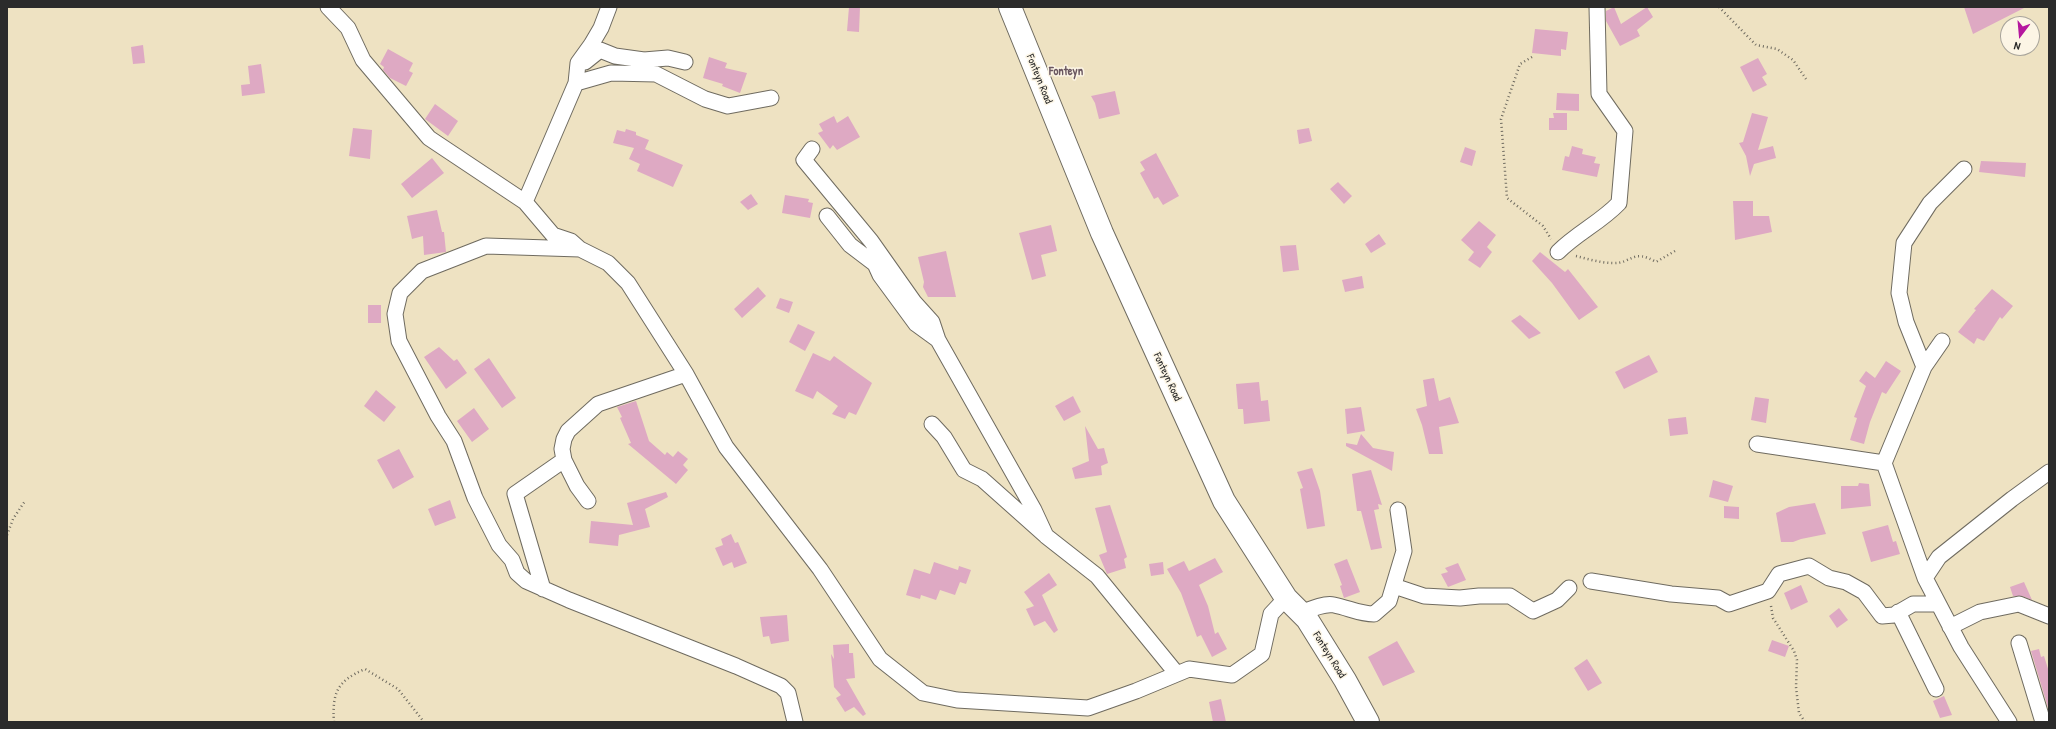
<!DOCTYPE html>
<style>
body{margin:0}
#map{position:relative;width:2056px;height:729px;overflow:hidden;background:#eee2c2;font-family:"Patrick Hand",sans-serif}
canvas{display:block}
.frame{position:absolute;inset:0;border:8px solid #2b2b2b;pointer-events:none}
.north{position:absolute;left:2000px;top:16px;width:40px;height:40px;box-sizing:border-box;background:#fcf5e5;border:1px solid #a8a49b;border-radius:50%;rotate:196deg;font-size:11px;font-weight:700;line-height:16px;text-align:center;color:#2b2b2b}
.north::after{content:'';display:block;margin:auto;width:14px;height:18px;background:#b5179e;clip-path:polygon(50% 0,100% 100%,50% 72%,0 100%)}
</style>
<div id="map">
<canvas width="2056" height="729"></canvas>
<div class="frame"></div>
<div class="north">N</div>
</div>
<script>
const g = document.querySelector('canvas').getContext('2d');
g.lineJoin = 'round';
function fill(path, color) { g.fillStyle = color; g.fill(path, 'evenodd'); }
function stroke(path, color, width, dash) { g.strokeStyle = color; g.lineWidth = width; g.lineCap = dash ? 'butt' : 'round'; g.setLineDash(dash || []); g.stroke(path); }
function write(font, color, halo, rows, align = 'center') {
  g.font = font + ' "Patrick Hand",sans-serif'; g.lineWidth = 3; g.setLineDash([]); g.textBaseline = 'middle'; g.strokeStyle = halo; g.fillStyle = color; for (const [text, x, y, turn = 0] of rows) {
    g.save(); g.translate(x, y); g.rotate((+turn || 0) * Math.PI / 180); g.textAlign = isNaN(turn) ? turn : align; if (halo) g.strokeText(text, 0, 0); g.fillText(text, 0, 0); g.restore();
  }
}
const building = new Path2D(`
 M849,7H860L859,32L847,31Z
 M1614,7L1621,24L1647,7L1653,17L1637,30L1640,36L1620,46L1606,21V11Z
 M1964,7H2026L1973,34Z
 M1535,29L1568,32L1566,50L1561,49V56L1532,53Z
 M143,45L145,63L133,64L131,47Z
 M388,49L413,63L409,71L413,73L406,86L390,78L383,70L384,67L380,64Z
 M709,57L727,63L725,68L747,73L740,93L722,86L723,84L703,78Z
 M1758,58L1767,74L1762,77L1767,85L1753,92L1740,67Z
 M261,64L265,93L242,96L241,85L250,84L248,66Z
 M1115,91L1120,114L1099,119L1095,103L1091,96Z
 M1557,93L1579,94V111L1556,110Z
 M435,104L458,121L448,136L425,119Z
 M1553,113H1567V130H1549V118H1554Z
 M1752,113L1768,117L1758,150L1773,146L1776,158L1754,164L1750,176L1746,156L1739,143L1743,142Z
 M834,116L837,123L848,116L860,137L837,150L833,145L830,149L818,133L823,131L819,124Z
 M353,128L372,130L370,159L349,156Z
 M1309,128L1312,141L1299,144L1297,130Z
 M626,129L636,132V135L649,140L645,149L683,165L673,187L637,171L640,164L629,159L634,148L613,143L617,130L625,132Z
 M1572,146L1583,149L1582,154L1596,157L1594,163L1600,164L1597,177L1562,170L1565,156L1569,157Z
 M1465,147L1476,151L1472,166L1460,162Z
 M1156,153L1179,196L1163,205L1158,197L1154,199L1140,173L1145,170L1140,162Z
 M432,158L444,173L412,198L401,184Z
 M1981,161L2026,163L2025,177L1979,172Z
 M1338,182L1352,196L1344,204L1330,189Z
 M751,194L758,204L748,210L740,202Z
 M785,195L809,199L808,202L813,203L810,218L782,213Z
 M1733,201H1753V216H1769L1772,232L1735,240Z
 M437,210L442,232H444L446,252L424,255L423,236L412,239L407,216Z
 M1479,221L1496,235L1487,247L1492,252L1480,268L1468,260L1474,252L1461,240Z
 M1051,225L1057,251L1041,255L1046,276L1032,280L1019,233Z
 M1379,234L1386,244L1371,253L1365,244Z
 M1296,245L1299,270L1283,272L1280,246Z
 M946,251L956,297H928L923,287L924,282L918,257Z
 M1540,252L1565,272L1568,269L1598,307L1579,320L1552,283L1532,261Z
 M1362,276L1364,288L1345,292L1342,280Z
 M758,287L766,296L742,318L734,309Z
 M1992,289L2013,306L2002,319L2000,317L1984,341L1977,338L1974,344L1958,332L1976,310L1974,309Z
 M780,298L793,302L789,313L776,308Z
 M368,305H381V323H368Z
 M1520,315L1541,333L1529,339L1511,321Z
 M798,324L815,332L805,351L789,342Z
 M439,347L454,361L457,359L467,373L446,389L424,357Z
 M813,353L830,361L834,356L872,383L856,415L849,412L845,419L832,414L838,406L817,391L813,399L795,391Z
 M1649,355L1658,372L1624,389L1615,372Z
 M489,358L516,398L502,408L474,369Z
 M1886,361L1901,371L1886,394L1882,392L1870,422L1864,444L1850,440L1857,418L1854,417L1866,386L1859,381L1866,371L1875,378Z
 M1434,378L1439,401L1450,397L1459,423L1439,427L1443,454H1429L1422,425L1416,409L1427,406L1423,380Z
 M1259,382L1261,401L1268,400L1270,421L1244,424L1243,409H1238L1236,384Z
 M376,390L396,407L384,422L364,406Z
 M1073,396L1081,412L1064,421L1055,406Z
 M1755,397L1769,399L1766,423L1751,420Z
 M636,401L649,441L665,455L667,452L673,457L678,451L688,459L683,465L688,470L676,484L628,444L631,443L620,418L622,417L617,407Z
 M1361,407L1365,431L1347,434L1345,409Z
 M474,408L489,429L472,442L457,421Z
 M1686,417L1688,434L1670,436L1668,419Z
 M1085,426L1098,449L1104,448L1108,463L1101,466L1102,475L1075,479L1072,468L1089,461Z
 M1361,434L1373,448L1394,452L1392,471L1346,446V443L1357,445Z
 M399,449L414,477L393,489L377,460Z
 M1312,468L1320,491L1325,526L1307,529L1300,489L1303,488L1297,472Z
 M1371,470L1382,505L1378,504L1379,509L1374,510L1382,548L1371,550L1361,511H1357L1352,474Z
 M1713,480L1733,486L1728,502L1709,497Z
 M1859,483L1869,484L1871,506L1841,509V486H1858Z
 M666,492L668,497L645,509L650,527L619,535L618,546L589,543L591,521L633,525L627,503Z
 M450,500L456,518L435,526L428,509Z
 M1815,503L1826,534L1801,539L1793,542H1781L1776,513L1789,507Z
 M1110,505L1127,557L1124,559L1126,568L1107,574L1099,555L1107,552L1095,508Z
 M1724,506L1739,507V519L1724,518Z
 M1888,525L1893,542L1896,541L1900,554L1871,562L1862,532Z
 M731,534L735,543L738,542L747,563L734,568L732,562L723,566L715,548L723,545L721,539Z
 M1215,558L1223,572L1199,585L1208,606L1215,634L1218,632L1227,649L1212,657L1201,635L1197,637L1181,593L1167,569L1184,561L1189,571Z
 M1347,559L1360,592L1344,598L1340,586L1342,585L1334,564Z
 M934,562L958,570L959,566L971,570L966,584L960,582L955,595L940,590L936,600L921,595L920,599L906,595L914,569L930,574Z
 M1163,562L1164,574L1151,576L1149,564Z
 M1458,563L1466,580L1448,587L1441,574L1448,572L1445,568Z
 M1049,573L1057,585L1042,595L1058,630L1054,633L1045,621L1034,626L1026,609L1034,606L1024,592Z
 M2024,582L2032,600L2022,596H2013L2010,587Z
 M1801,585L1808,602L1791,610L1784,593Z
 M1839,608L1848,620L1837,628L1829,616Z
 M787,615L789,641L771,644L769,636L763,637L760,617Z
 M1772,640L1789,646L1785,657L1768,651Z
 M1397,641L1415,672L1383,686L1368,657Z
 M849,644V653H853L855,678L846,679L866,714L863,716L854,707L845,712L836,698L841,695L834,687L831,654L834,659L833,645Z
 M2039,649L2041,657L2044,656L2049,672V711L2031,651Z
 M1587,659L1602,683L1588,691L1574,668Z
 M1944,696L1952,715L1940,718L1933,701Z
 M1221,699L1226,722H1213L1209,702Z`);
const path = new Path2D(`
 M1719,7L1756,45L1777,49L1793,60L1806,79
 M1532,57L1520,64L1501,119L1507,198L1543,226L1551,239
 M1576,256C1588,259 1601,263 1613,263C1631,264 1633,248 1656,262L1675,251
 M7,535L13,519L25,501
 M1771,606L1773,618L1794,651L1797,660L1796,687L1799,713L1805,722
 M334,722C332,693 337,681 365,669L398,689L424,722`);
const street = new Path2D(`
 M328,7L348,28L363,60L429,138L525,202
 M609,7L601,28L591,45L578,63L576,83L525,202L553,235L571,241L580,249L608,263L628,283L686,374L726,447L820,569L880,659L923,693L957,700L1088,708L1136,691L1189,669L1232,675L1262,654L1271,614L1286,598
 M585,62L600,50L615,56L644,60L668,58L685,62
 M576,83L611,73L656,74L705,99L728,106L771,98
 M812,149L804,160L871,241L914,302L932,322L938,340
 M827,216L850,245L875,264L880,275L916,324L938,340L1034,510L1046,536
 M580,249L486,246L422,271L400,293L395,314L399,341L438,416L454,441L475,498L499,545L512,560L517,573L526,581L569,600L736,666L781,686L788,693L795,722
 M1558,252C1577,233 1601,222 1619,203L1625,131L1599,94L1597,7
 M1942,341L1924,367L1884,463L1925,578L1961,647L2009,722
 M1924,367L1906,322L1899,293L1904,243L1930,203L1964,169
 M932,424L944,437L964,470L982,479L1046,536L1097,576L1177,674
 M1757,444L1884,463
 M564,460L562,449L564,439L568,431L598,404L686,374
 M1925,578L1939,557L2012,499L2049,472
 M1591,581L1671,594L1718,598L1729,604L1768,591L1779,574L1809,566L1829,578L1846,582L1864,592L1882,616L1894,615L1913,604H1938
 M1394,586L1424,596L1460,598L1479,596H1510L1533,611L1557,600L1569,588
 M543,589L515,494L564,460L577,486L588,501
 M1898,612L1936,689
 M1301,613C1311,609 1324,603 1334,605C1349,608 1359,614 1374,614L1389,601L1404,551L1398,510
 M1950,627L1980,612L2019,604L2049,616
 M2019,643L2043,722`);
const secondary = new Path2D(`
 M1010,7L1102,233L1224,501L1286,598L1307,619L1345,680L1368,722`);
const streetNames = [
 ["Fonteyn Road",1039,79,68],
 ["Fonteyn Road",1167,377,65],
 ["Fonteyn Road",1329,655,58]
];
const neighbourhoodNames = [
 ["Fonteyn",1066,72]
];
fill(building, '#dea9c3');
stroke(street, '#6f6b60', 17);
stroke(secondary, '#6f6b60', 24);
stroke(path, '#6f6b60', 2.5, [1, 3]);
stroke(street, '#fff', 15);
stroke(secondary, '#fff', 22);
write('11px', '#2b2b2b', '#fcf5e5', streetNames);
write('bold 12px', '#6a5760', '#fcf5e5', neighbourhoodNames);
</script>
